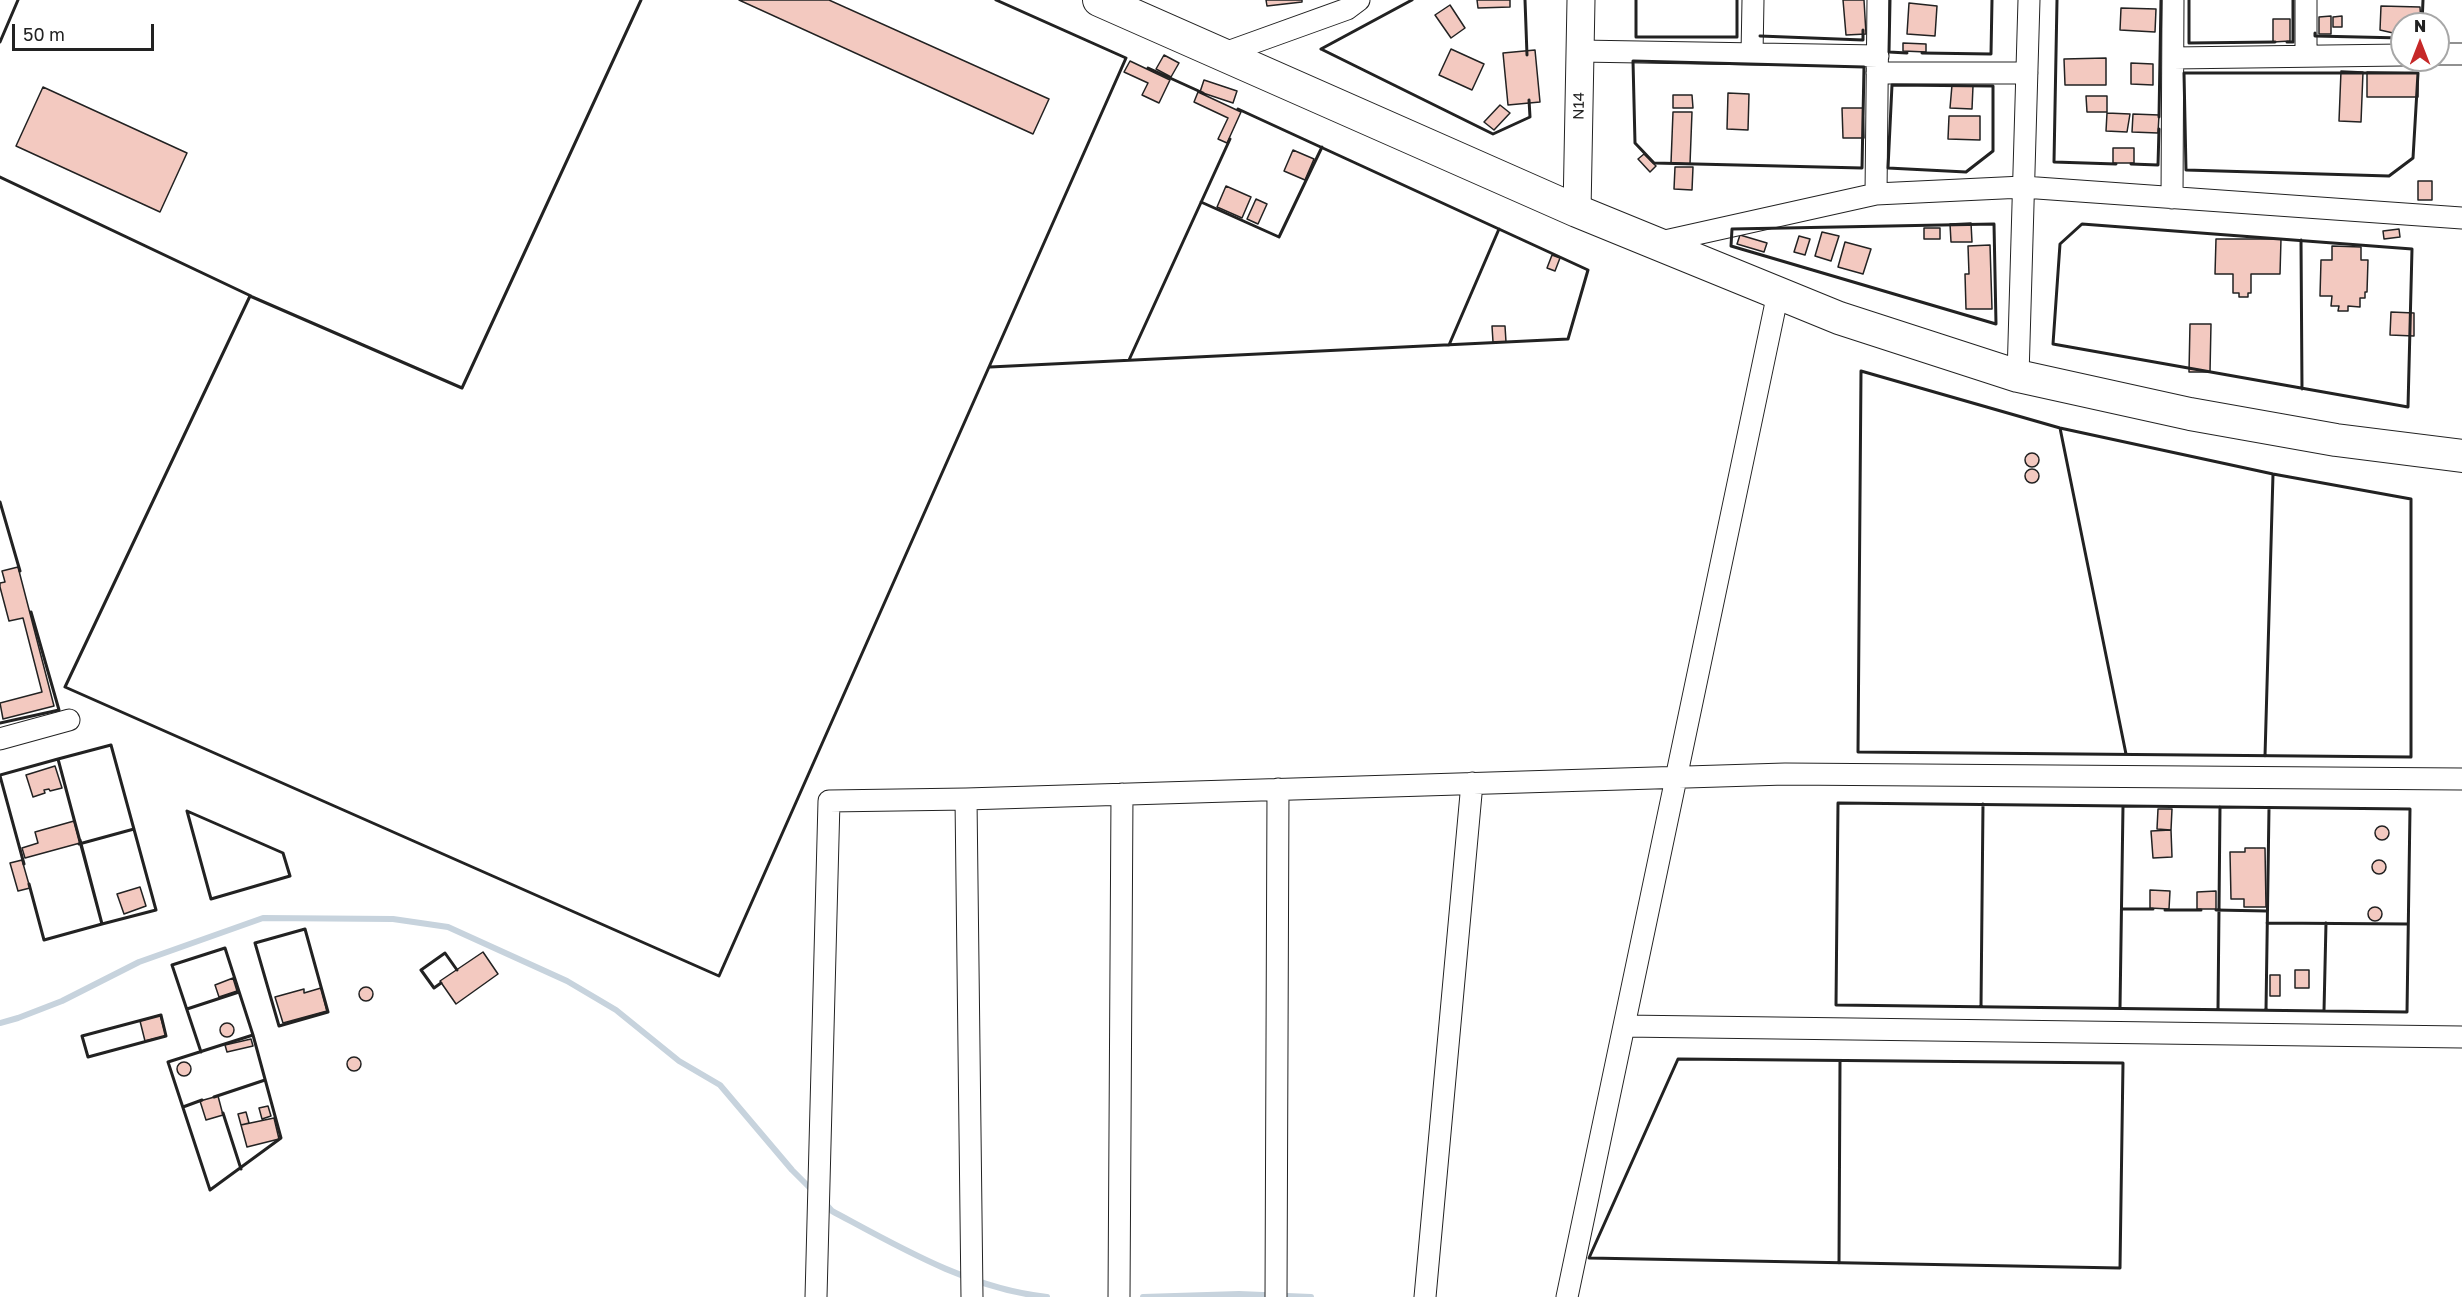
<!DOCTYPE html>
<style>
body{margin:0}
#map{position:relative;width:2462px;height:1297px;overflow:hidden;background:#fff;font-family:"Golos Text",sans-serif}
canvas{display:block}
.north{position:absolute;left:2390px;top:12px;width:60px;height:60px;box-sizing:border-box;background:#fff;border:2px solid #a7a7a7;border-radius:50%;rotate:0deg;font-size:16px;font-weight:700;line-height:24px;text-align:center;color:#222}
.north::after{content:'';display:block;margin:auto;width:21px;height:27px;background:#c62828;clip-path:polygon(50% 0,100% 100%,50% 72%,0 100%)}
.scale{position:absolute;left:12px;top:24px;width:142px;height:27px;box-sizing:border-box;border:3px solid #222;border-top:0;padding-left:8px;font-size:18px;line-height:21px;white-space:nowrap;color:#222;-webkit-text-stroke:4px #fff;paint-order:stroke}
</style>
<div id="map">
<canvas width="2462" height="1297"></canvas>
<div class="north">N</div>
<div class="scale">50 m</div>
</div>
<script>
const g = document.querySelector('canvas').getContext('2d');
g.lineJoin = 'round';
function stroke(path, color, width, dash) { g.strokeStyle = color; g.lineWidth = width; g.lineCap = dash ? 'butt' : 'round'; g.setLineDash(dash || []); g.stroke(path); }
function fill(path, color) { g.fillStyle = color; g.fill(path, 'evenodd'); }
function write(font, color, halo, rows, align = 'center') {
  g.font = font + ' "Golos Text",sans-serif'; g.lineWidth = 4.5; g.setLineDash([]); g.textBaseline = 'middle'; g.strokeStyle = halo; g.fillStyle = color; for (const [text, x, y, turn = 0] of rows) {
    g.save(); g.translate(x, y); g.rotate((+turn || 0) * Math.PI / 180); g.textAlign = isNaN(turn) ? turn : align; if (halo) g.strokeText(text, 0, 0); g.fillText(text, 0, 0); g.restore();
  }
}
const stream = new Path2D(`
 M0,1023L18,1018L62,1001L139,962L263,918L393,919L448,927L567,981L616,1010L679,1061L720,1085L792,1170L812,1190
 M824,1202L832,1211C899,1247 970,1289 1047,1297
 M1143,1297L1239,1294L1311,1297`);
const building = new Path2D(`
 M739,0H829L1049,99L1033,134Z
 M1266,0H1302V2L1267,6Z
 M1477,0H1510V7L1478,8Z
 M1843,0H1864L1866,34L1846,35Z
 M1909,3L1937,6L1935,36L1907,34Z
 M1450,5L1465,28L1451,38L1435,15Z
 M2381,6L2420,7L2421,24H2402V35L2380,30Z
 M2121,8L2156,9L2155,32L2120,30Z
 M2331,16V34H2319V17Z
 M2342,16V27H2333V17Z
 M2273,19H2290V41L2273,42Z
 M1903,43L1926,44V52L1903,51Z
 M1451,49L1484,64L1472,90L1439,75Z
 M1535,50L1540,102L1508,105L1503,53Z
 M1164,55L1179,63L1171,77L1156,69Z
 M2106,58V85H2065L2064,59Z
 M1130,61L1170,80L1159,103L1142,95L1148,83L1124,72Z
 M2131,63L2153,64V85L2131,84Z
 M2341,71L2363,72L2361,122L2339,121Z
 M2367,72L2418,73V97H2367Z
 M1204,80L1237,91L1233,103L1200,92Z
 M1952,85L1973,86L1972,109L1950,108Z
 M43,87L187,153L160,212L16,146Z
 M1198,92L1241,112L1227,143L1218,139L1228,118L1194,102Z
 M1728,93L1749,94L1748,130L1727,129Z
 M1673,95H1692L1693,108H1673Z
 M2086,96H2107V112H2087Z
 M1500,105L1510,113L1494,130L1484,122Z
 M1842,108H1863L1864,138H1843Z
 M1673,112H1692L1690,164L1671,163Z
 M2107,113L2130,114L2127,132L2106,131Z
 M2133,114L2159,115L2158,133L2132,132Z
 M1949,116H1980V140L1948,139Z
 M2113,148H2134V163H2113Z
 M1293,150L1314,159L1305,180L1284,171Z
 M1644,154L1656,166L1650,172L1638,159Z
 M1675,167H1693L1692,190L1674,189Z
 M2418,181H2432V200H2418Z
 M1226,186L1251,197L1242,218L1217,207Z
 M1256,199L1267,204L1258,224L1247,219Z
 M1971,223L1972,242H1951L1950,224Z
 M1924,228H1940V239H1924Z
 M2399,229L2400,237L2384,239L2383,231Z
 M1822,232L1839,236L1831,261L1815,256Z
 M1740,235L1767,243L1764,252L1737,244Z
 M1799,236L1810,239L1805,255L1794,252Z
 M2216,239H2281L2280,274H2251V293H2248V297H2239V293H2233V274H2215Z
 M1845,242L1871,249L1863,274L1838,267Z
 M1990,245L1992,309H1966L1965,274H1969L1968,246Z
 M2332,246L2361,247V260H2368L2367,292H2365V298H2360V307L2348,306V311H2338L2339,306H2331L2332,296H2320L2321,260H2332Z
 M1552,255L1560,258L1555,271L1547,268Z
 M2391,312L2414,313V336L2390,335Z
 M2190,324H2211L2210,372H2189Z
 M1492,326H1505L1506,342H1493Z
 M2025 460a7 7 0 1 1 14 0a7 7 0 1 1-14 0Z
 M2025 476a7 7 0 1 1 14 0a7 7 0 1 1-14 0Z
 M18,567L54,706L3,719L0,703L42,692L23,618L9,621L0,587V583L5,582L2,571Z
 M55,766L62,788L50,791L49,789L44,790L45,793L33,797L26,775Z
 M2158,809H2172L2171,830L2157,829Z
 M74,821L80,843L25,858L22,848L38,843L35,832Z
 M2375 833a7 7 0 1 1 14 0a7 7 0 1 1-14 0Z
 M2171,830L2172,857L2153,858L2151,831Z
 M2245,848H2265L2266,907H2244V899H2231L2230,852H2245Z
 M22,860L30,888L18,891L10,863Z
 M2372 867a7 7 0 1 1 14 0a7 7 0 1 1-14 0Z
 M140,887L146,906L124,914L117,894Z
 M2150,890L2170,891L2169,909L2150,908Z
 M2216,891V909H2197V892Z
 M2368 914a7 7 0 1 1 14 0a7 7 0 1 1-14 0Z
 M483,952L498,974L456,1004L440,981Z
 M2295,970H2309V988H2295Z
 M2270,975H2280V996H2270Z
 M233,978L237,991L219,997L215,985Z
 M359 994a7 7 0 1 1 14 0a7 7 0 1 1-14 0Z
 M321,988L327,1011L283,1023L275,997L304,989V993Z
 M160,1015L166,1036L145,1041L140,1021Z
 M220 1030a7 7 0 1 1 14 0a7 7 0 1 1-14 0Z
 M251,1039L253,1046L227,1052L225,1045Z
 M347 1064a7 7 0 1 1 14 0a7 7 0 1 1-14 0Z
 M177 1069a7 7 0 1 1 14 0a7 7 0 1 1-14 0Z
 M218,1096L223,1115L206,1120L200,1101Z
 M268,1106L271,1116L262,1119L259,1108Z
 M246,1112L249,1123L241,1125L238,1114Z
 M274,1118L279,1139L247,1147L241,1125Z`);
const minor = new Path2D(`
 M1580,51L1878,56
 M1222,54L1347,9L1359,0
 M1752,54L1753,0
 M2438,54H2462
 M2306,56V0
 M2173,58L2402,55
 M1877,73H2027
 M1876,194L1878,0
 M2172,198L2173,0
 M1656,243L1876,194L2023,187L2462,218
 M2018,376L2029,0
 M0,739L69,720
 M966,799L972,1297
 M1624,1026L2462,1037
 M816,1297L829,801L966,799L1785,774L2462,779
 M1119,1297L1122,794
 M1276,1297L1278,789
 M1425,1297L1472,783
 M1567,1297L1778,293`);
const major = new Path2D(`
 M1577,211L1581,0`);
const highway = new Path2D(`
 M1099,0L1577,211L1839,318L2018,376L2190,414L2336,440L2462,456`);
const wall = new Path2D(`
 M641,0L462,388L250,296L65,687L719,976L1126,58L996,0
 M1525,0L1527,55
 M1636,0V37H1737V0
 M1890,0L1889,52L1907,53
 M2057,0L2054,162L2116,164
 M2189,0V43L2275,42
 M2422,24L2423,0
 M2315,33V36L2402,38
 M1760,36L1863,40V30
 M0,42L18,0
 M2287,42H2293V0
 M1321,49L1493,134L1530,117L1529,100
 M1321,49L1412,0
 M1922,53L1991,54L1992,0
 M1633,61L1864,67L1862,168L1654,163L1635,143Z
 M1148,68L1203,93
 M2184,73H2418L2413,158L2389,176L2186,170Z
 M1892,85L1993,86V151L1966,172L1888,168Z
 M2159,117L2161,0
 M2131,164L2158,165L2159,129
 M0,177L251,296
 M1201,202L1279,237L1322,147
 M1994,224L1996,324L1731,246L1732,229Z
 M2082,224L2412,249L2408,407L2053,344L2060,244Z
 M2301,240L2302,389
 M1449,345L1499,229
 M1129,360L1230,139
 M990,367L1568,339L1588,270L1238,109
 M1861,371L2060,428L2273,474L2411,499V757L1858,752Z
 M2060,428L2126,754
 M0,502L20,571
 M0,723L59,710L31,612
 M111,745L156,910L102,924L58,759Z
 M2265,756L2273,474
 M0,775L58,759L75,823
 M0,776L24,864
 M1838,803L2410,809L2407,1012L1836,1005Z
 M187,811L283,853L290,876L211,899Z
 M79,844L134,829
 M29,884L44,940L102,924L80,840
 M2122,909H2153
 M2165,910H2201
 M2216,910L2267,911
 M2267,923L2408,924
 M305,929L328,1012L279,1026L255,943Z
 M441,983L434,988L421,970L445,953L457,970
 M1981,1007L1983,804
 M2120,1008L2123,806
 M187,1009L239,992
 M2218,1009L2220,807
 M2266,1010L2269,808
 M2324,1011L2326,923
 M161,1015L166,1036L88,1057L82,1036Z
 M253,1035L281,1138L210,1190L168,1062Z
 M201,1052L172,965L225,948L253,1035
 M1678,1059L2123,1063L2120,1268L1589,1258Z
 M214,1097L265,1080
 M183,1107L202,1100
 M223,1113L241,1169
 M1839,1263L1840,1061`);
const streetNames = [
 ["N14",1579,106,-89]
];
stroke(stream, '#c7d3dd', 6);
fill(building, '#f3c9c0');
stroke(building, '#222', 1.5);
stroke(minor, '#222', 23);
stroke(major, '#222', 29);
stroke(highway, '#222', 34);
stroke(minor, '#fff', 21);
stroke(major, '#fff', 27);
stroke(highway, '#fff', 32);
stroke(wall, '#222', 3);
write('15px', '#222', '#fff', streetNames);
</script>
